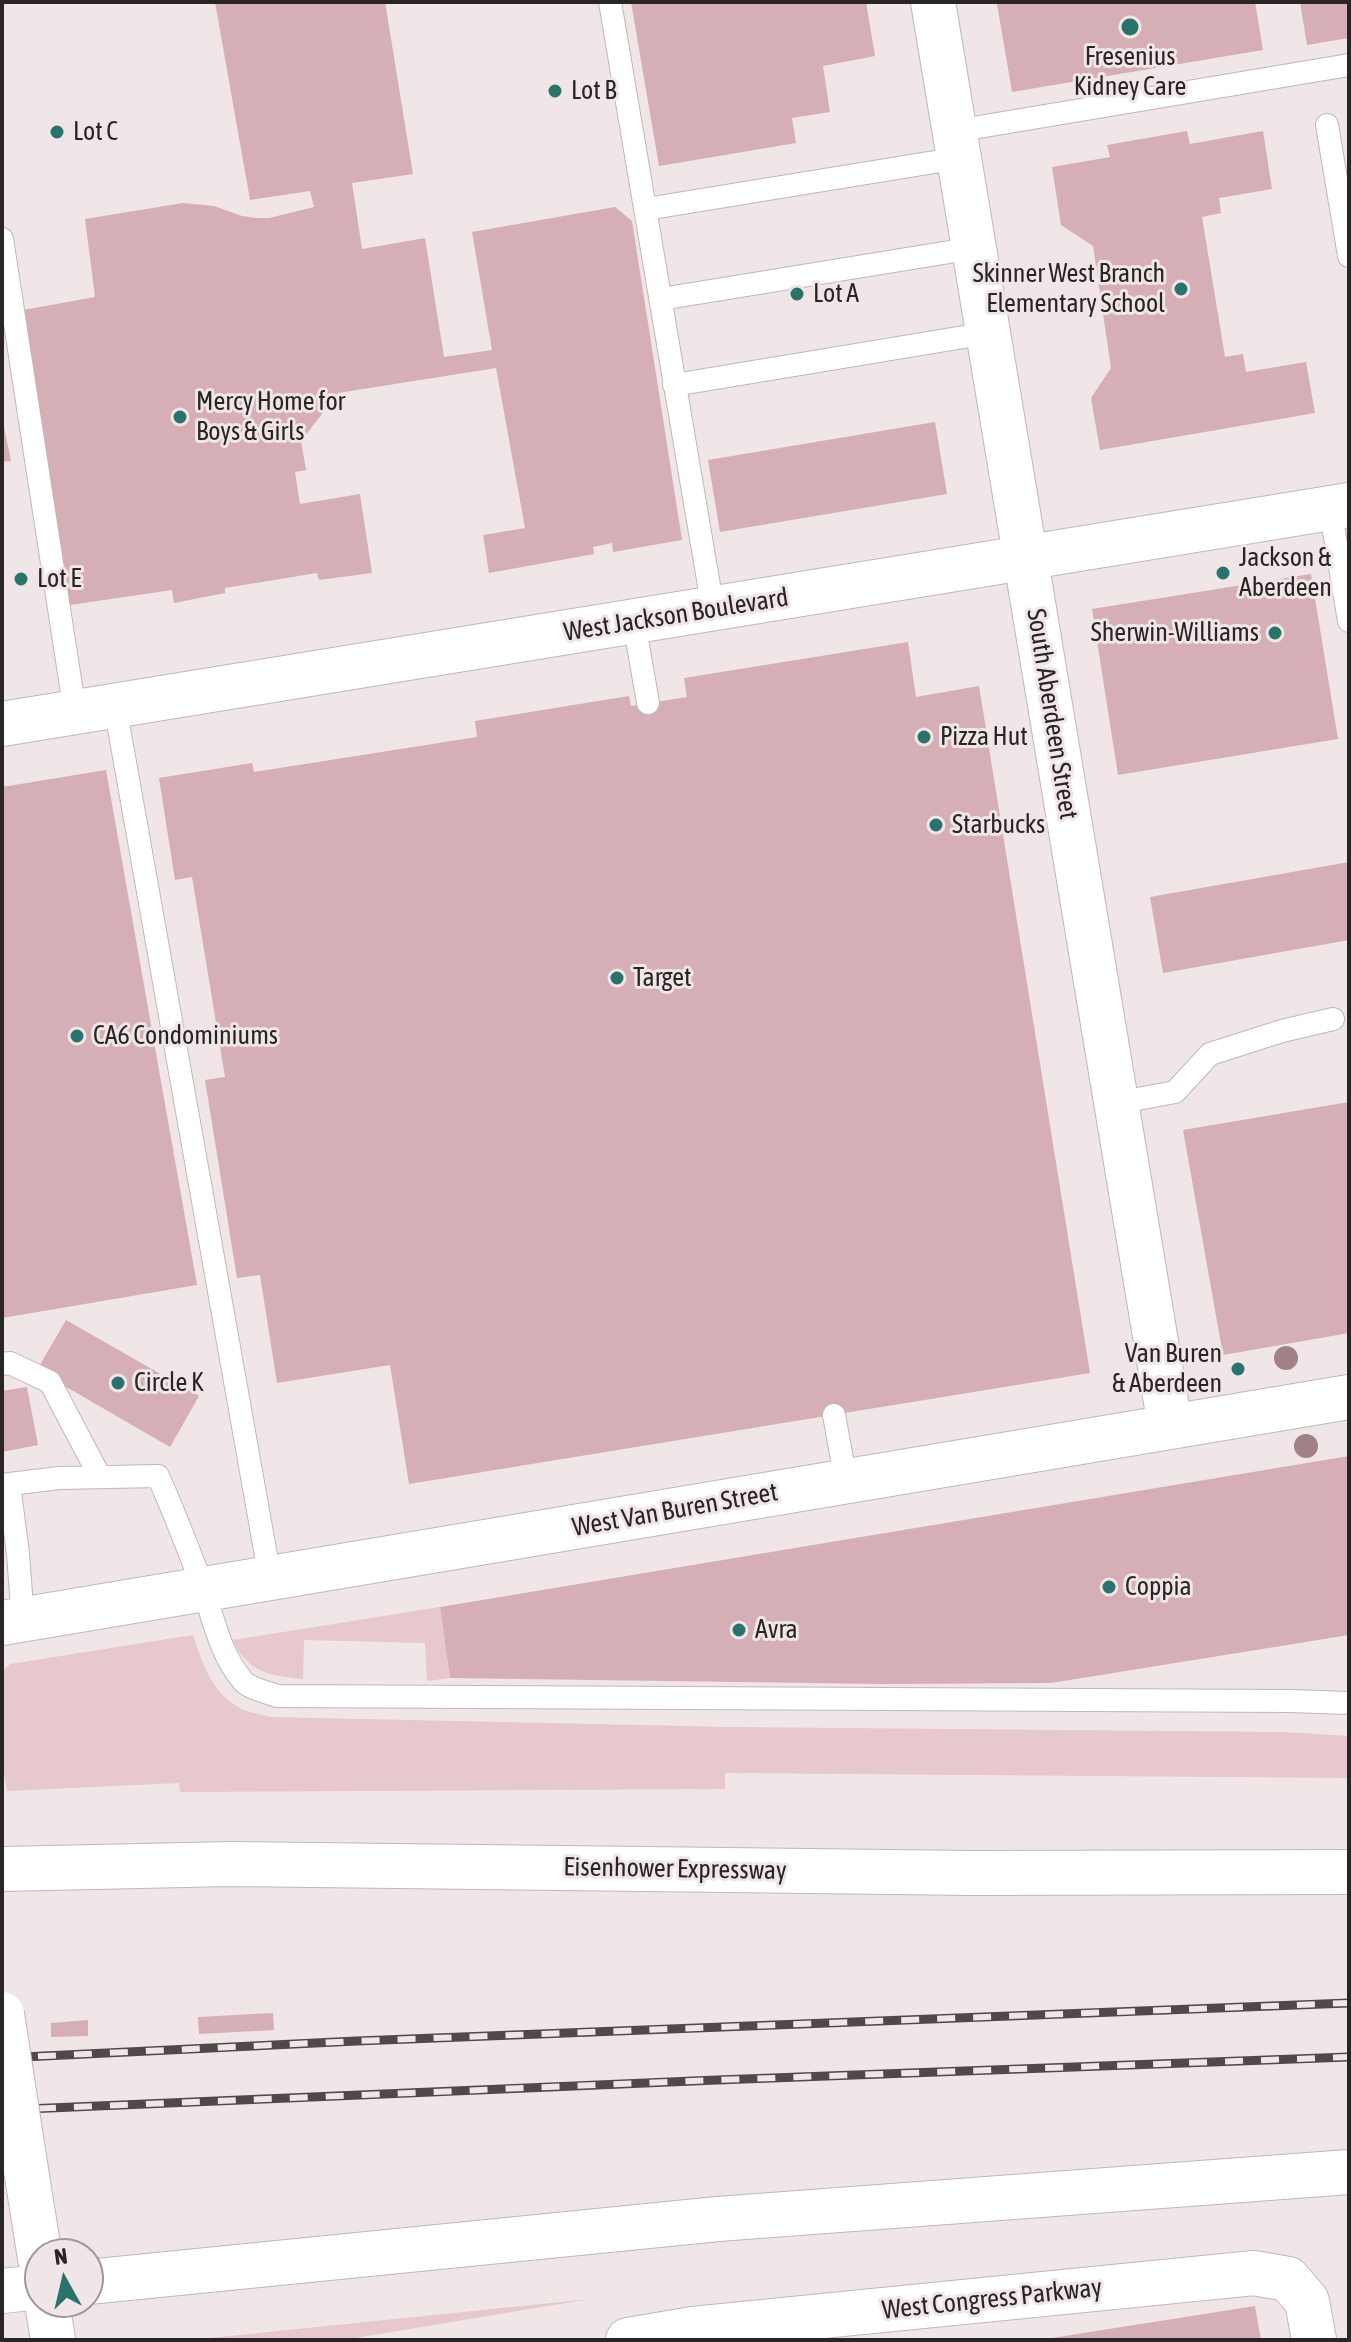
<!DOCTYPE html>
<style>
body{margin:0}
#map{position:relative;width:1351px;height:2342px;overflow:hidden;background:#f0e5e7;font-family:"Asap Condensed",sans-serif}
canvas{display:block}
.frame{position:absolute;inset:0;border:4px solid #292526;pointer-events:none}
.north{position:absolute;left:24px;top:2238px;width:80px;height:80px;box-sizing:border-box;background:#f0e5e7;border:2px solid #a0989a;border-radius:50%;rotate:352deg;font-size:22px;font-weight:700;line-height:32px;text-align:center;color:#292526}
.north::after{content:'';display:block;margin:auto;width:28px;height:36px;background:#2a726c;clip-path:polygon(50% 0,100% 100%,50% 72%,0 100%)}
</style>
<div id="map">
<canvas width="1351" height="2342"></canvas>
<div class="frame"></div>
<div class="north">N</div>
</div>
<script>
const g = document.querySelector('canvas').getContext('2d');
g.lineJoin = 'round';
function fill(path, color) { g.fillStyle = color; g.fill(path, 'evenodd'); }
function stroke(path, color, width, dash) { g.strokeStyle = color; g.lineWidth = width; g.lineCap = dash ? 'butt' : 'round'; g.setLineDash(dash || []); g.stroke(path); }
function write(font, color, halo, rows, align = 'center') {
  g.font = font + ' "Asap Condensed",sans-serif'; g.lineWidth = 6; g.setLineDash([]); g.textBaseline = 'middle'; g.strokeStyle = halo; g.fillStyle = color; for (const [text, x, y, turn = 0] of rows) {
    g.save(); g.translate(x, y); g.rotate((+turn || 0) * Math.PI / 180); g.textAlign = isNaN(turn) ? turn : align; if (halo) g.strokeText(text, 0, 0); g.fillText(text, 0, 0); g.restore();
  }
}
const green = new Path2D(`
 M440,1607L450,1678L427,1681L425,1643L304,1640L303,1679C271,1676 247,1673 233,1640Z
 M193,1635C202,1663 212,1693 240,1708C249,1713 261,1714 270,1717L731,1727L1283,1732L1349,1736V1778L725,1773V1789L180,1792L179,1783L7,1791L2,1760V1671L10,1664Z
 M590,2299L343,2340H190Z`);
const building = new Path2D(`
 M215,2H385L413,174L352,183L362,249L425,238L444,357L492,350L472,232L615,207L632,221L682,540L613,552L612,543L593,547L594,554L489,573L483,535L525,528L496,368L338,393L301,441L306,470L295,472L300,504L360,494L372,573L319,580L317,573L225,588V593L174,603L172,590L70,605L23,310L95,297L85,219L183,203L214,206L242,216L256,218H269L314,207L310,191L250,200Z
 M631,2H866L875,56L823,66L830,112L792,118L796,143L659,166Z
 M1009,2H1255L1263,50L1012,92L997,4Z
 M1300,2H1349V38L1307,45Z
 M1187,131L1190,144L1263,131L1272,189L1219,198L1221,213L1202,217L1225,357L1243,354L1246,372L1306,362L1315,413L1100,450L1091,398L1111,368L1093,246L1061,225L1052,167L1110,157L1107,145Z
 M2,417L11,461L2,462Z
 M935,422L947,494L720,532L708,460Z
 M1311,574L1338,739L1118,775L1092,609Z
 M908,642L916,697L979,686L1090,1373L409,1484L390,1365L277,1383L260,1275L237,1278L205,1080L225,1077L192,877L175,880L159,778L252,763L254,772L477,737L475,721L629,696L631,706L687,697L684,678Z
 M106,770L197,1285L2,1318V787Z
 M1349,862V940L1163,973L1150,897Z
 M1349,1102V1333L1223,1355L1183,1130Z
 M66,1320L199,1396L170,1447L37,1370Z
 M27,1387L38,1445L2,1452V1391Z
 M1349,1456V1635L1051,1683L883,1684L450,1678L440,1607Z
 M273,2013L274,2030L199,2034L198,2017Z
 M88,2020V2036L51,2037V2023Z
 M1255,2306L1261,2340H1053L1052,2338Z`);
const lane = new Path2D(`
 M610,2L713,609
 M1327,125L1349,256
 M955,131L1349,65
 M646,209L959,158
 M2,239L75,712
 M661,299L974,248
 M674,385L988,333
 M1330,508L1349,621
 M634,622L648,703
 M115,706L270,1578
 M1116,1103L1175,1092L1210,1054L1282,1031L1333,1019
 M2,1364L10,1363L50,1382L100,1477
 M834,1415L846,1481
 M9,1484L18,1554L23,1620
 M2,1485L59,1478L158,1476C174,1512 188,1548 202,1585C213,1617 220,1655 243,1681C250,1689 267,1692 277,1696L1290,1701L1349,1703`);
const street = new Path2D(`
 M933,2L1170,1426`);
const secondary = new Path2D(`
 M2,724L1349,505
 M2,1623L1349,1397
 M26,2170L40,2258
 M47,2302L53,2340
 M628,2340L693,2329L1254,2273L1288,2279L1307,2301L1314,2340`);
const highway = new Path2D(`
 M2,1869L231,1864L973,1873L1349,1872
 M88,2282L718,2219L1349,2172
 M2,2291L40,2287`);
const rail = new Path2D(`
 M2,2058L357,2041L1349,2003
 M2,2110L717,2080L1349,2057`);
const secondaryBridge = new Path2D(`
 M2,2014L26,2170`);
const trees = [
 [1286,1358],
 [1306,1446]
];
const markers = [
 [1130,27,10,"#2a726c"],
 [555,91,8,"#2a726c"],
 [57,132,8,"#2a726c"],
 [1181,289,8,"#2a726c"],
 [797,294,8,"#2a726c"],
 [180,417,8,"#2a726c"],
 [1223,573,8,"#2a726c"],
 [21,579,8,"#2a726c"],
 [1275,633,8,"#2a726c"],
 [924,737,8,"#2a726c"],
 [936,825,8,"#2a726c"],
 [617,978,8,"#2a726c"],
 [77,1036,8,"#2a726c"],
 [1238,1369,8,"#2a726c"],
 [118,1383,8,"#2a726c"],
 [1109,1587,8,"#2a726c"],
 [739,1630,8,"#2a726c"]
];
const poiNames = [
 ["Fresenius",1130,57,"center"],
 ["Kidney Care",1130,87,"center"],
 ["Lot B",571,91],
 ["Lot C",73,132],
 ["Skinner West Branch",1165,274,"right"],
 ["Elementary School",1165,304,"right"],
 ["Lot A",813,294],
 ["Mercy Home for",196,402],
 ["Boys & Girls",196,432],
 ["Jackson &",1239,558],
 ["Aberdeen",1239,588],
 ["Lot E",37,579],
 ["Sherwin-Williams",1259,633,"right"],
 ["Pizza Hut",940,737],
 ["Starbucks",952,825],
 ["Target",633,978],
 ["CA6 Condominiums",93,1036],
 ["Van Buren",1222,1354,"right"],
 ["& Aberdeen",1222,1384,"right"],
 ["Circle K",134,1383],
 ["Coppia",1125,1587],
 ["Avra",755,1630]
];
const streetNames = [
 ["West Jackson Boulevard",676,615,-9],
 ["South Aberdeen Street",1052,714,81],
 ["West Van Buren Street",675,1510,-10],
 ["Eisenhower Expressway",675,1869,1],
 ["West Congress Parkway",992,2299,-6]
];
fill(green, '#e6c8cd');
fill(building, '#d6aeb5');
stroke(lane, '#c1b7b8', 24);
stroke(street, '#c1b7b8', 46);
stroke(secondary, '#c1b7b8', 46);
stroke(highway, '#c1b7b8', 46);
stroke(lane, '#fff', 22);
stroke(street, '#fff', 44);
stroke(secondary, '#fff', 44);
stroke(highway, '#fff', 44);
stroke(rail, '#4f494b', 9);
stroke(rail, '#f0e5e7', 6, [18]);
stroke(secondaryBridge, '#c1b7b8', 46, []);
stroke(secondaryBridge, '#fff', 44);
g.fillStyle = '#a28088';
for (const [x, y] of trees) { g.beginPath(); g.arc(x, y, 12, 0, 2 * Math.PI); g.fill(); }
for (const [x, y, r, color] of markers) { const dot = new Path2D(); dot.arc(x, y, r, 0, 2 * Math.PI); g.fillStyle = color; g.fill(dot); stroke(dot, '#f0e5e7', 3); }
write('26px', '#292526', '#f0e5e7', poiNames, 'left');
write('26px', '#292526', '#f0e5e7', streetNames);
</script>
